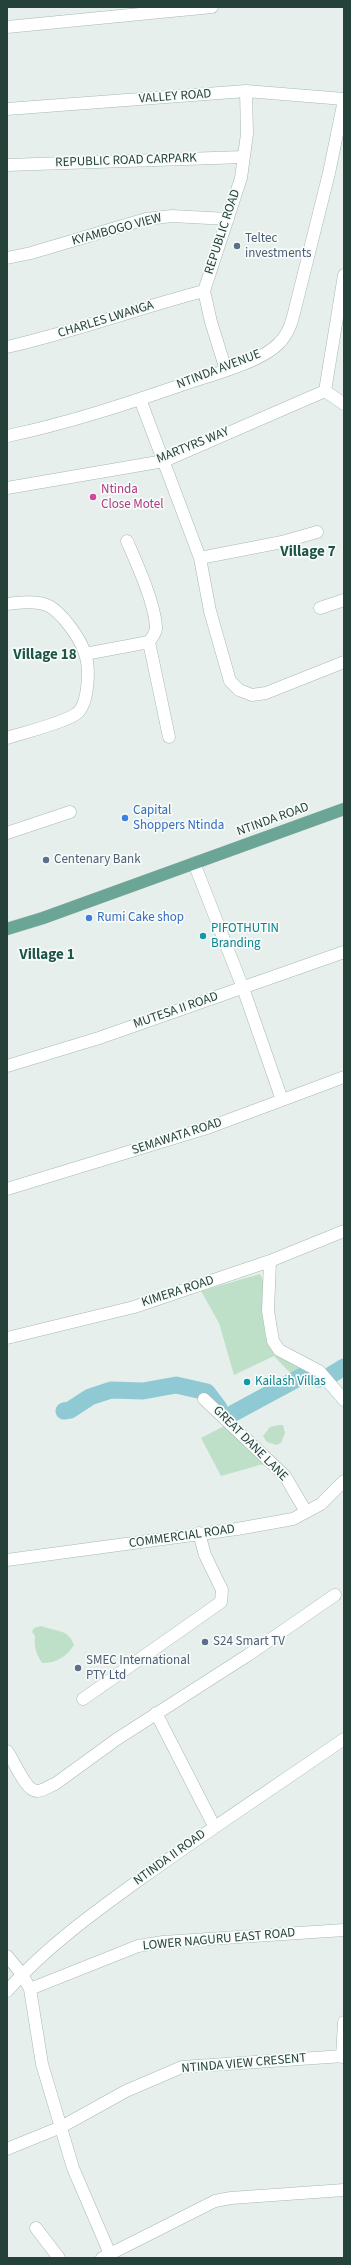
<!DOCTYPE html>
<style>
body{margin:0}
#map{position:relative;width:351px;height:2265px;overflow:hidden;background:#e6efeb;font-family:"Source Sans 3",sans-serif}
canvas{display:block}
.frame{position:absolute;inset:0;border:8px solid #24423a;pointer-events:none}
</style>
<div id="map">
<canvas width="351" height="2265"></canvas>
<div class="frame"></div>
</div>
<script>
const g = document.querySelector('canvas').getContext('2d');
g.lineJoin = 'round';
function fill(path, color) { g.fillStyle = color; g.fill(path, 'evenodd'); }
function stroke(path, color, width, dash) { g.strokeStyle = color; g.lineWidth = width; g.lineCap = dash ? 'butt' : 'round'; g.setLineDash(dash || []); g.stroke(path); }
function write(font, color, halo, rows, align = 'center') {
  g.font = font + ' "Source Sans 3",sans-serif'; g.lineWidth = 3.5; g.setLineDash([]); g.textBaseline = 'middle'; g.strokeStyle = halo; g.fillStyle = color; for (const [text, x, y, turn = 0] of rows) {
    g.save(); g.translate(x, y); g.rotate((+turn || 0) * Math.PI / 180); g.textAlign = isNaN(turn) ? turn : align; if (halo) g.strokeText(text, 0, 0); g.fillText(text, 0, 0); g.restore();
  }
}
const green = new Path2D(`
 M260,1274L263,1280L265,1335L269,1342L311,1369L295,1378L274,1356L234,1375L219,1323L201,1291Z
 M226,1425L267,1463L221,1476L201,1438Z
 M279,1425H283L285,1433L281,1443L276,1445L267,1442L263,1436L270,1427Z
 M41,1626C56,1632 68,1628 74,1645C66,1657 57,1663 42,1663C36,1653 34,1648 35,1636L32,1632L34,1628Z`);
const river = new Path2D(`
 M331,1375L344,1367
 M64,1411L70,1410L90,1397L111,1390L143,1391L176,1385L207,1392L219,1408
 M230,1415L306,1374H311L319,1379`);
const minor = new Path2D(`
 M7,27L212,7
 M7,109L246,91L344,99
 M7,165L244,157
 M7,258L31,253L146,219L172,216L228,219
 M7,347C74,332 138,308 204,291
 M226,370L211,322L204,291L241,178L247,134L246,91
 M325,391L344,275
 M325,391L344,404
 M140,399L200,558L210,611L230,681L239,690L252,695L266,693L344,662
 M7,436C70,423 132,402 193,381C216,374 265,360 280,342C289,333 292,321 295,309L329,173L344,100
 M7,488L164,461L325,391
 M200,558L282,542L317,532
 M7,604C20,602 37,600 49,606C62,613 81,639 85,654C90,668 89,705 76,714C61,724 25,732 7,738
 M320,608L344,600
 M149,642L169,737
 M85,654L149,642C152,637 157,632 156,626C154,601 137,564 127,541
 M7,833L70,812
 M194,863L243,988L282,1100
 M7,1066L99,1038L344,952
 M7,1189L210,1127L344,1077
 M270,1261L268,1311L273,1341L279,1350L319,1371L344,1400
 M7,1338L134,1307L270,1261L344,1231
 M204,1399L285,1476L306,1512
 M7,1560L237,1529L293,1519L321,1504L344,1481
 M83,1699L221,1602L222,1590L205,1555L199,1533
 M156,1713L214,1826
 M7,1751C14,1760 25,1791 37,1791C43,1791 49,1786 55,1784L117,1739L248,1655L335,1595
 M7,1956L22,1974L30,1989L42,2064L73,2168L110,2254
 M30,1989L138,1946L163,1942L344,1930
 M7,1991C45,1948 92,1914 139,1880C206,1832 276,1786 344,1739
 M342,2057L344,2022
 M7,2149L61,2127L126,2091L182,2067L344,2056
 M36,2228L59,2258
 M102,2258L215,2201L231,2198L344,2190`);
const major = new Path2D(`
 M7,929L43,918L344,809`);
const markers = [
 [237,246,4,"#5c6f8a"],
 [93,497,4,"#d1479c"],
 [125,818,4,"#3f7fe0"],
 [46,860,4,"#5c6f8a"],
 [89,918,4,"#3f7fe0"],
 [203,936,4,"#0f9aa8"],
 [247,1382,4,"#0f9aa8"],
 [205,1642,4,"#5c6f8a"],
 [78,1668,4,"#5c6f8a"]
];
const streetNames = [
 ["VALLEY ROAD",175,97,-4],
 ["REPUBLIC ROAD CARPARK",126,161,-2],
 ["KYAMBOGO VIEW",117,230,-15],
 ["REPUBLIC ROAD",223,232,-72],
 ["CHARLES LWANGA",106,320,-17],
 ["NTINDA AVENUE",219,370,-21],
 ["MARTYRS WAY",193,446,-22],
 ["NTINDA ROAD",273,820,-20],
 ["MUTESA II ROAD",176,1011,-19],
 ["SEMAWATA ROAD",177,1137,-18],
 ["KIMERA ROAD",178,1292,-18],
 ["GREAT DANE LANE",250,1444,45],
 ["COMMERCIAL ROAD",182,1537,-8],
 ["NTINDA II ROAD",170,1858,-36],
 ["LOWER NAGURU EAST ROAD",219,1940,-5],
 ["NTINDA VIEW CRESENT",244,2064,-5]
];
const serviceNames = [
 ["Teltec",245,239],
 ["investments",245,254],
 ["Centenary Bank",54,860],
 ["S24 Smart TV",213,1642],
 ["SMEC International",86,1661],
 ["PTY Ltd",86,1676]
];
const hotelNames = [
 ["Ntinda",101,490],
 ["Close Motel",101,505]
];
const shopNames = [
 ["Capital",133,811],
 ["Shoppers Ntinda",133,826],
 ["Rumi Cake shop",97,918]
];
const cultureNames = [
 ["PIFOTHUTIN",211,929],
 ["Branding",211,944],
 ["Kailash Villas",255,1382]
];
const quarterNames = [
 ["Village 7",308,553],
 ["Village 18",45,656],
 ["Village 1",47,956]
];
fill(green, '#bfe0c8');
stroke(river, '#8ec9d4', 17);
stroke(minor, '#a8b8b2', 13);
stroke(major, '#c2cac8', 13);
stroke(minor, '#fff', 12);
stroke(major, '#6aa596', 12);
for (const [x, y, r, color] of markers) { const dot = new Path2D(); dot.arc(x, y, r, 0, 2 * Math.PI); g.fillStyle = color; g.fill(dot); stroke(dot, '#f7fbf9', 1.5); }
write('13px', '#24423a', '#f7fbf9', streetNames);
write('13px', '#4e5e75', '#f7fbf9', serviceNames, 'left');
write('13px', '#b23c85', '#f7fbf9', hotelNames, 'left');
write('13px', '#366cbe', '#f7fbf9', shopNames, 'left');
write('13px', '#0d838f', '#f7fbf9', cultureNames, 'left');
write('bold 15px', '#1f5548', '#f7fbf9', quarterNames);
</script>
